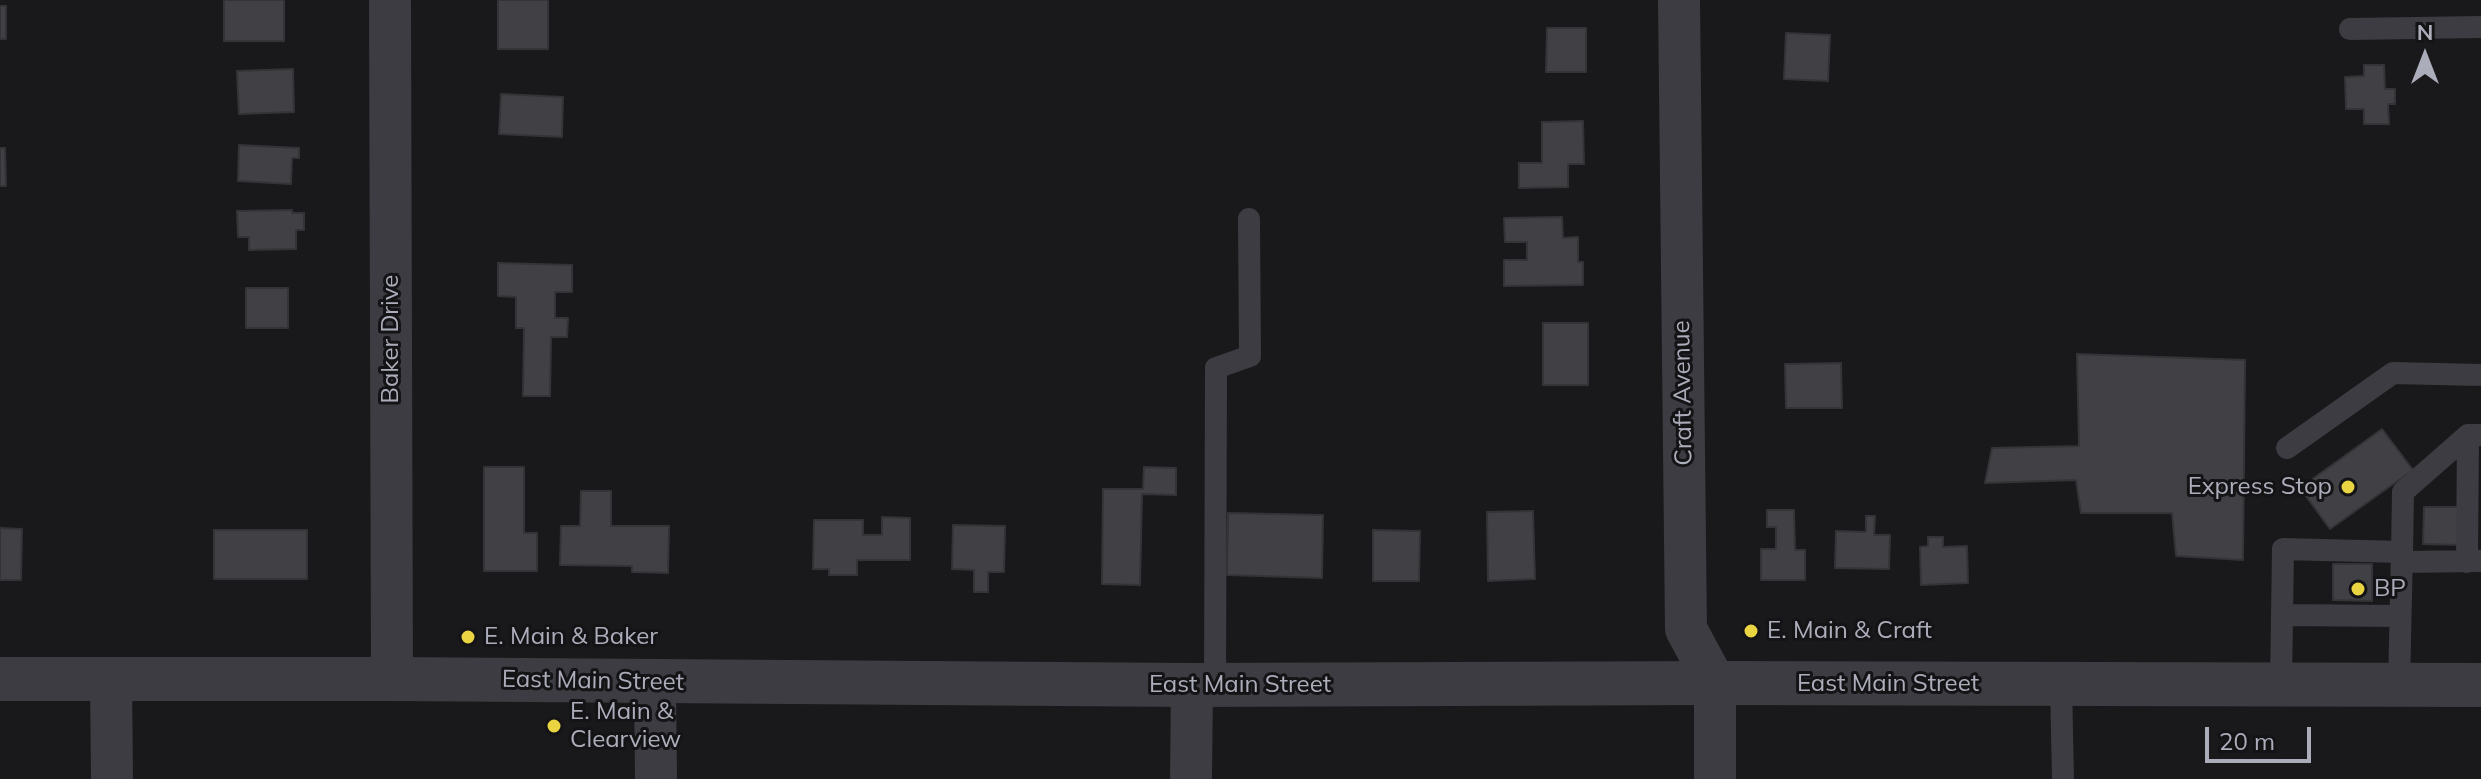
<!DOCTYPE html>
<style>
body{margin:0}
#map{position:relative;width:2481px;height:779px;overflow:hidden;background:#19191b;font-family:Mulish,sans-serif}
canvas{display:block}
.north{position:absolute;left:2385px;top:16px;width:80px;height:80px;-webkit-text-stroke:6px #141416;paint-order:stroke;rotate:0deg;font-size:22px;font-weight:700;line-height:32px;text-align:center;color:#acadba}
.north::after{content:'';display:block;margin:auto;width:28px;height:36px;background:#acadba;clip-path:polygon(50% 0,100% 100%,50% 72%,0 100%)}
.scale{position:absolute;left:2205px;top:727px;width:106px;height:36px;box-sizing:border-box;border:4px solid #acadba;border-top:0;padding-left:10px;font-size:24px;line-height:28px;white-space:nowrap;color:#acadba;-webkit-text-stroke:6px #141416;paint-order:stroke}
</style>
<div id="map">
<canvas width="2481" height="779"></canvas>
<div class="north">N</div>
<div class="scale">20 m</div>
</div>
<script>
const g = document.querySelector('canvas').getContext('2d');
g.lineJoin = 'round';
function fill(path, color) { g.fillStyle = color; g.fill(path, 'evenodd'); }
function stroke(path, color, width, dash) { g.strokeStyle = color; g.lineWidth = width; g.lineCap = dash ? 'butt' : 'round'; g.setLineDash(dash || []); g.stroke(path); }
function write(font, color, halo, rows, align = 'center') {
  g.font = font + ' Mulish,sans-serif'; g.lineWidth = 6; g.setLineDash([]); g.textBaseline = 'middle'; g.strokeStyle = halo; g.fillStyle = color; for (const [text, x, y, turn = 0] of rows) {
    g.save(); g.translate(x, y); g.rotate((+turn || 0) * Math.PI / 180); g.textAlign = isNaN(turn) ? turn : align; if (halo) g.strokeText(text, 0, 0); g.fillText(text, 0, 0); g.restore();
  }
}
const building = new Path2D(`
 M224,0H284V41H224Z
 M498,0H548V49H498Z
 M0,6H6V39H0Z
 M1547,28H1586V72H1546Z
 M1786,33L1830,35L1828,81L1784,79Z
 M2364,65H2384L2385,89H2395V104H2388L2389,124H2364V109H2346L2345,77L2364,76Z
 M293,69L294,112L239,114L237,71Z
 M501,94L563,97L562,137L499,134Z
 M1583,121L1584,164H1568V187L1519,188V163H1542V122Z
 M239,145L299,148V158H292L291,184L238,181Z
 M0,148H5L6,186H0Z
 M292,210V213H304V230H296V249L249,250V237H238L237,211Z
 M1562,217L1563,238L1578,237V262H1583V285L1504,286V260H1527V242H1505L1504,218Z
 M498,263L572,265V292H555V318H568L567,337H551L550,396H523L524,328H516V297L498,296Z
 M246,288H288V328H246Z
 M1543,323H1588V385H1543Z
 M2077,354L2245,360L2243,560L2176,556L2172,513H2081L2076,480L1985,483L1992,448L2079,446Z
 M1841,363L1842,408H1786L1785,364Z
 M2382,429L2413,470L2330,529L2300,488Z
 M484,467H524V533H537V571H484Z
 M1144,467L1176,468V495L1142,494L1140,585L1102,584L1103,489H1143Z
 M581,491H611V526H669L668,573L632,572V566L560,565L561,526H580Z
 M2424,507H2462L2461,545L2423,544Z
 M1767,510H1794L1795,550H1805V580H1761V549H1776V527H1767Z
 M1533,511L1535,579L1488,581L1487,512Z
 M1228,513L1323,515L1322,578L1227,575Z
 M1866,516H1875L1874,535H1890L1889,569L1835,568L1836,531L1866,532Z
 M882,517L910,518V560H857V575H829V569H813L814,520H863V535H882Z
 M953,525L1005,526L1004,572H988V592H974V570L952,569Z
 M0,528L22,529L21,580H0Z
 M214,530H307V579H214Z
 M1373,530L1420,531L1419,581H1373Z
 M1928,537H1943V547L1967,546L1968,583L1921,585L1920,547L1928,546Z
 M2333,564H2372V601L2333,600Z`);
const service = new Path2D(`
 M2350,29L2481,27
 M2287,448L2393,373L2481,375
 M2402,552L2403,492L2468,435H2481
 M2402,562L2480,561
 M2467,562L2468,435
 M2283,615L2400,616
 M2061,684L2063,779
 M1215,685L1216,368L1250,356L1249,219
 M2281,685L2283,549L2402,552L2399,685`);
const minor = new Path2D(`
 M390,0L392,679
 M1679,0L1686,629L1715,683V779
 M111,678L112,779
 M655,682L656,779
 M1191,779L1192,685`);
const tertiary = new Path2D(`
 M0,679H392L1192,685L1715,683L2481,685`);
const markers = [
 [2348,487,8,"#ead442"],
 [2358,589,8,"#ead442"],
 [1751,631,8,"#ead442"],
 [468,637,8,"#ead442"],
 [554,726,8,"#ead442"]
];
const streetNames = [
 ["Baker Drive",391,339,-90],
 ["Craft Avenue",1683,393,-91],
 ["East Main Street",593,681,1],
 ["East Main Street",1888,684],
 ["East Main Street",1240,685]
];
const poiNames = [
 ["Express Stop",2332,487,"right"],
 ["BP",2374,589],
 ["E. Main & Craft",1767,631],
 ["E. Main & Baker",484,637],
 ["E. Main &",570,712],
 ["Clearview",570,740]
];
fill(building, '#414145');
stroke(building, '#343337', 2);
stroke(service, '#3c3c42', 22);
stroke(minor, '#3c3c42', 42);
stroke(tertiary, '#3c3c42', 44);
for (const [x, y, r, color] of markers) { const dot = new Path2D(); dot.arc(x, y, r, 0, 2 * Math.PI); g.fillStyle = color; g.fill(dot); stroke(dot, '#141416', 3); }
write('24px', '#acadba', '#141416', streetNames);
write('24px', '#acadba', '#141416', poiNames, 'left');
</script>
